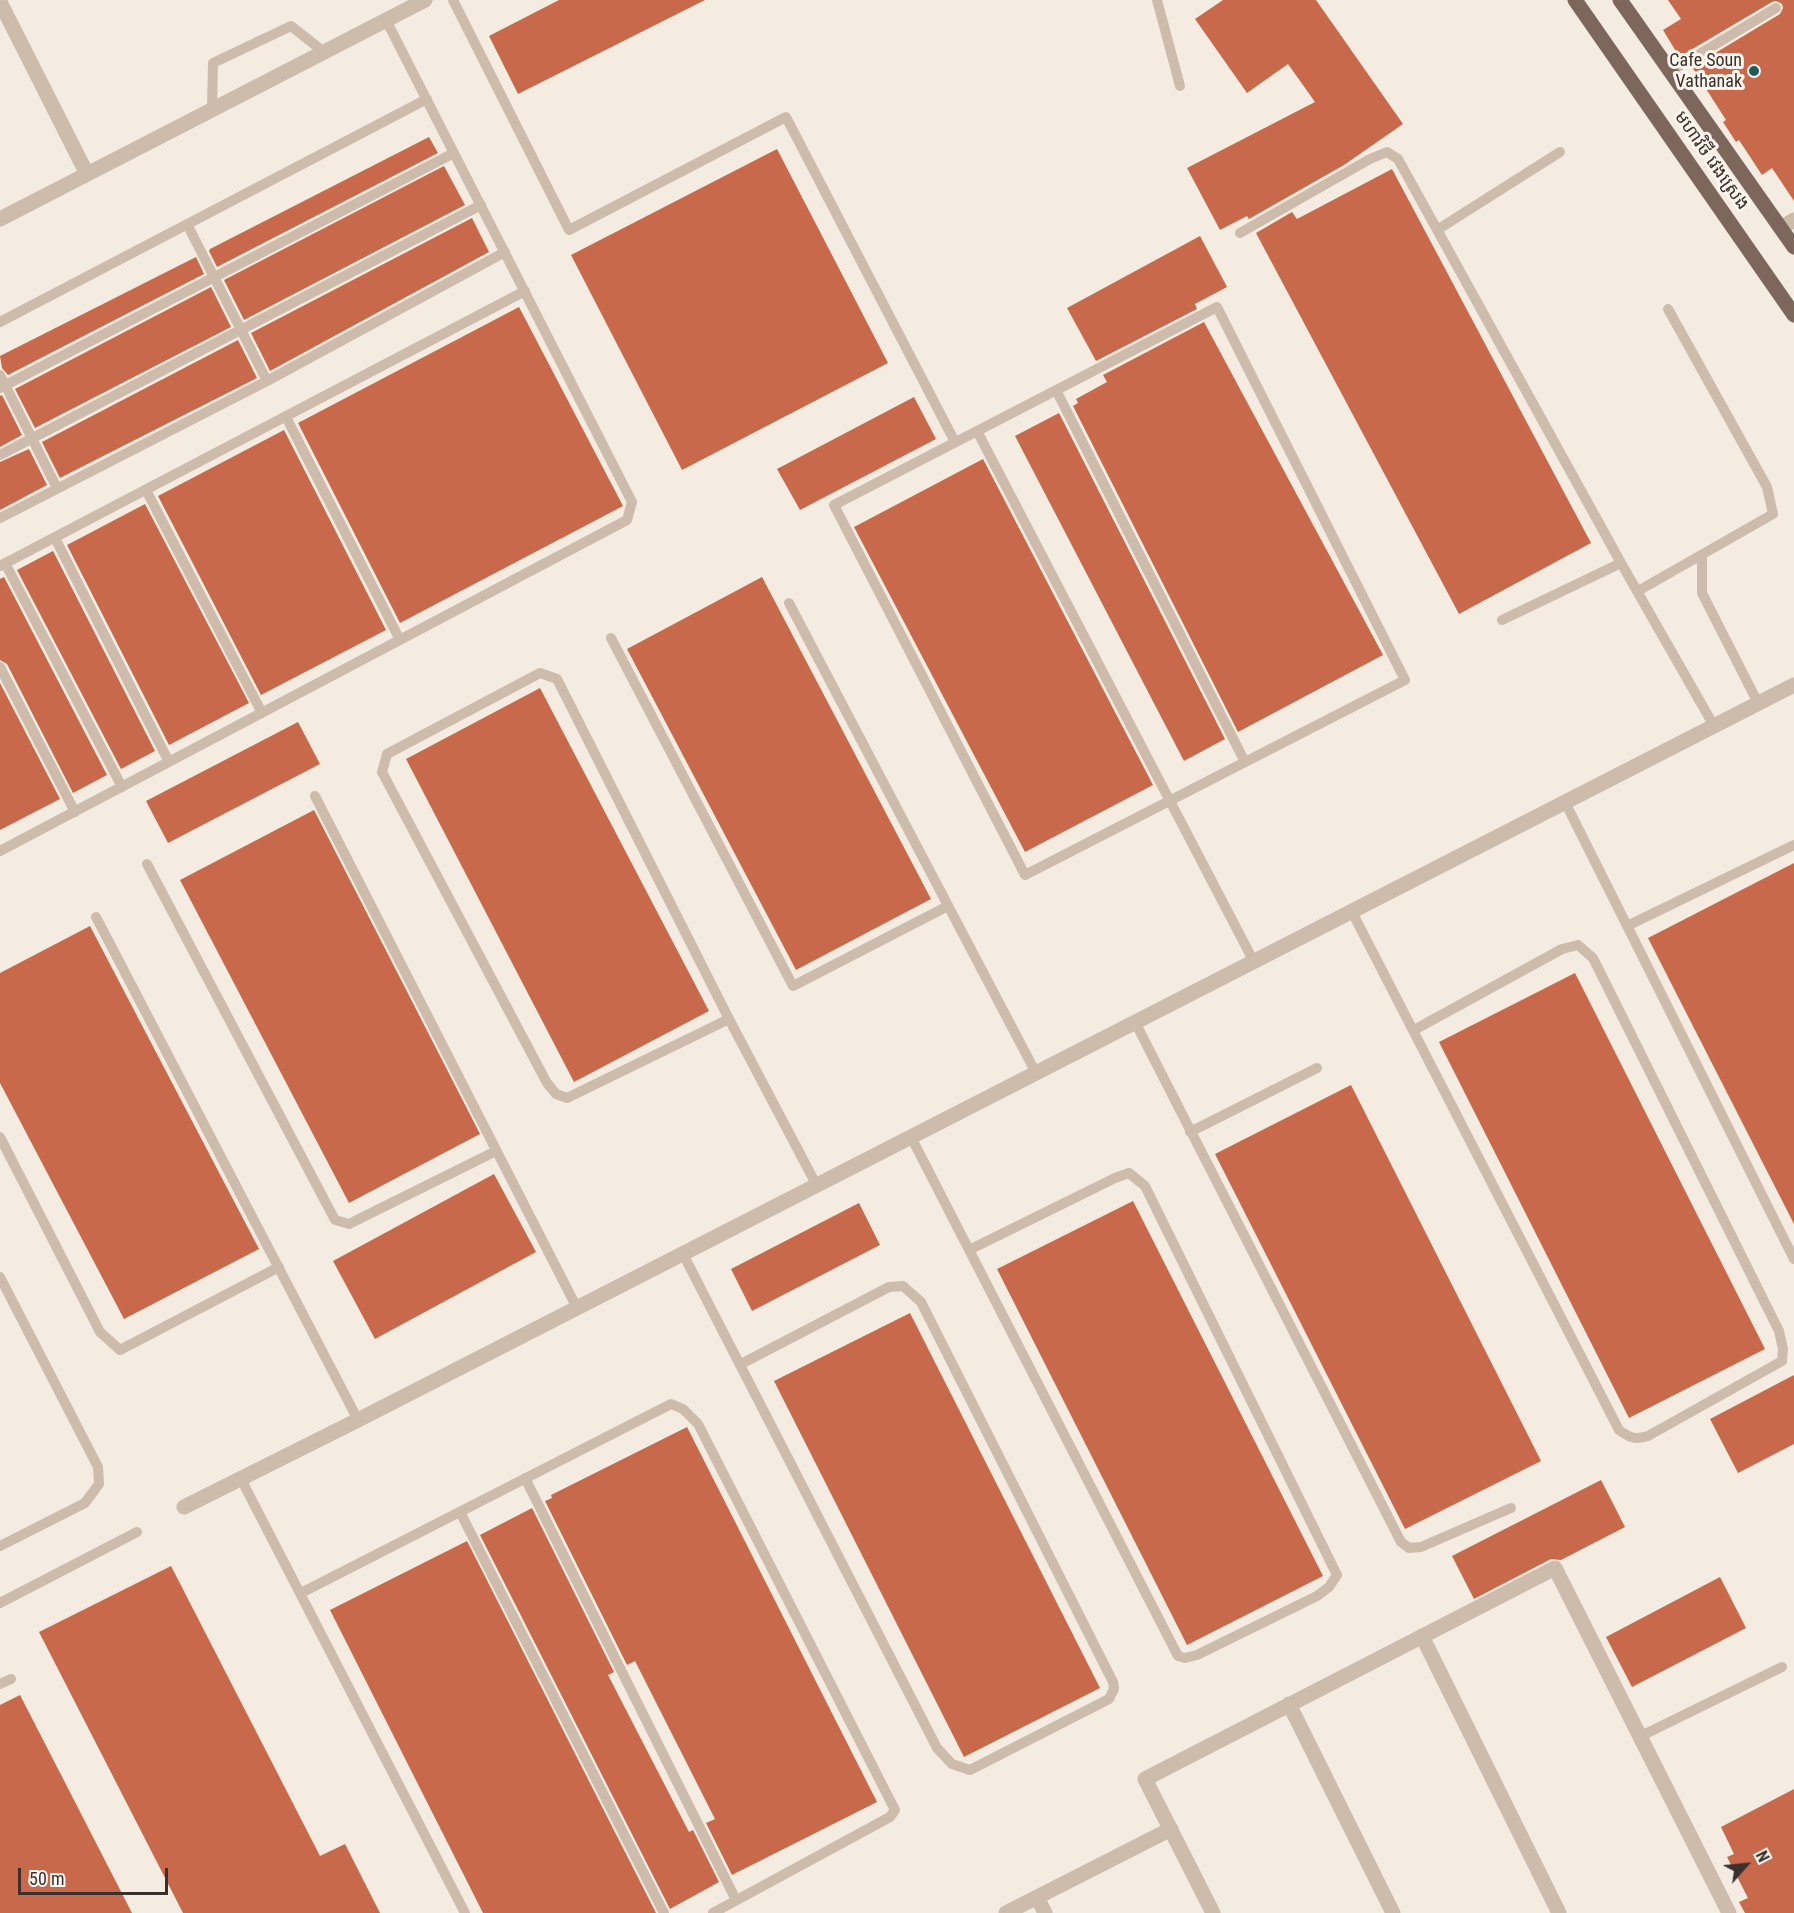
<!DOCTYPE html>
<meta charset="utf-8">
<style>
body{margin:0}
#map{position:relative;width:1794px;height:1913px;overflow:hidden;background:#f4ebe1;font-family:"Roboto Condensed",sans-serif}
canvas{display:block}
.north{position:absolute;left:1716px;top:1835px;width:60px;height:60px;-webkit-text-stroke:4px #fbf5ee;paint-order:stroke;rotate:63deg;font-size:16px;font-weight:700;line-height:24px;text-align:center;color:#3b302b}
.north::after{content:'';display:block;margin:auto;width:21px;height:27px;background:#3b302b;clip-path:polygon(50% 0,100% 100%,50% 72%,0 100%)}
.scale{position:absolute;left:18px;top:1868px;width:150px;height:27px;box-sizing:border-box;border:3px solid #3b302b;border-top:0;padding-left:8px;font-size:18px;line-height:21px;white-space:nowrap;color:#3b302b;-webkit-text-stroke:4px #fbf5ee;paint-order:stroke}
</style>
<div id="map">
<canvas width="1794" height="1913"></canvas>
<div class="north">N</div>
<div class="scale">50 m</div>
</div>
<script>
const g = document.querySelector('canvas').getContext('2d');
g.lineJoin = 'round';
function fill(path, color) { g.fillStyle = color; g.fill(path, 'evenodd'); }
function stroke(path, color, width, dash) { g.strokeStyle = color; g.lineWidth = width; g.lineCap = dash ? 'butt' : 'round'; g.setLineDash(dash || []); g.stroke(path); }
function write(font, color, halo, rows, align = 'center') {
  g.font = font + ' "Roboto Condensed","Noto Sans Khmer",sans-serif'; g.lineWidth = 6; g.setLineDash([]); g.textBaseline = 'middle'; g.strokeStyle = halo; g.fillStyle = color; for (const [text, x, y, turn = 0] of rows) {
    g.save(); g.translate(x, y); g.rotate((+turn || 0) * Math.PI / 180); g.textAlign = isNaN(turn) ? turn : align; if (halo) g.strokeText(text, 0, 0); g.fillText(text, 0, 0); g.restore();
  }
}
const building = new Path2D(`
 M559,0H705L518,94L489,36Z
 M1223,0H1316L1403,124L1344,165L1249,219L1247,216L1220,230L1187,168L1315,102L1288,64L1247,93L1195,19Z
 M1668,0H1794V201L1772,168L1762,175L1739,140L1736,142L1723,122L1726,120L1692,67L1780,14L1783,8L1782,4L1776,1L1772,2L1684,54L1677,53L1663,30L1681,19Z
 M429,137L438,153L217,267L209,251L210,249Z
 M777,149L888,363L682,470L571,255Z
 M444,166L465,205L244,320L224,280Z
 M1392,169L1591,543L1459,614L1256,233L1292,212L1297,219Z
 M472,218L489,252L270,371L251,333Z
 M1200,236L1227,287L1195,304L1197,309L1096,361L1067,308Z
 M196,257L204,274L8,375L2,368L0,356Z
 M211,287L231,327L35,428L15,389Z
 M519,307L623,506L400,623L298,423Z
 M1204,322L1383,655L1238,732L1073,406L1078,403L1076,399L1107,382L1103,375Z
 M238,340L257,378L60,478L42,442Z
 M2,395L22,435L0,447V396Z
 M914,397L936,439L800,510L777,469Z
 M1059,413L1225,739L1184,761L1015,436Z
 M284,430L386,630L261,695L158,496Z
 M29,449L47,485L0,510V462Z
 M983,459L1153,785L1025,852L854,527Z
 M145,504L249,703L169,745L67,545Z
 M53,551L155,751L121,769L17,570Z
 M4,577L107,775L73,793L7,664L0,660V579Z
 M762,577L931,899L796,970L627,649Z
 M0,683L60,799L0,830Z
 M540,688L709,1011L574,1082L406,759Z
 M298,722L320,764L168,843L146,801Z
 M314,810L480,1134L349,1203L180,880Z
 M1794,863V1224L1648,938Z
 M90,926L259,1249L124,1319L0,1083V973Z
 M1575,973L1765,1349L1629,1418L1439,1042Z
 M1351,1085L1541,1461L1405,1529L1215,1154Z
 M494,1174L536,1252L375,1339L333,1261Z
 M1133,1201L1323,1576L1187,1645L997,1269Z
 M859,1203L880,1245L752,1311L731,1269Z
 M910,1313L1100,1688L964,1757L774,1381Z
 M1794,1375V1444L1738,1473L1710,1419Z
 M687,1427L877,1802L732,1875L706,1823L715,1819L635,1661L627,1665L545,1501L552,1498L551,1495Z
 M1601,1480L1625,1527L1561,1560L1551,1559L1474,1599L1452,1556Z
 M532,1508L614,1672L608,1675L689,1832L693,1830L719,1882L670,1909L480,1535Z
 M467,1541L656,1913H483L330,1610Z
 M171,1566L320,1856L345,1844L380,1913H183L39,1632Z
 M1720,1577L1746,1628L1632,1687L1606,1637Z
 M20,1695L132,1913H0V1705Z
 M1794,1789V1913H1745L1739,1902L1748,1898L1727,1857L1734,1854L1721,1827Z`);
const service = new Path2D(`
 M453,0L569,230L786,117L955,442
 M1157,0L1180,86
 M1671,71L1776,8
 M212,109L213,63L291,26L324,52
 M187,224L267,381
 M1437,230L1560,152
 M1240,233L1370,159L1387,152L1398,159L1621,563
 M1217,307L1405,680L1025,875L834,505Z
 M0,322L427,99
 M0,375L57,488
 M0,388L454,153
 M1056,390L1245,762
 M286,417L400,640
 M977,431L1254,962
 M0,455L481,205
 M146,490L262,713
 M0,518L267,381L505,252
 M55,538L169,762
 M1702,555V593L1758,703
 M5,563L122,787
 M0,566L525,291
 M1638,591L1773,514L1767,487L1668,309
 M789,603L1036,1073
 M1502,620L1621,563L1714,726
 M611,638L793,986L948,906
 M0,667L75,812
 M315,796L577,1308
 M1565,802L1794,1259
 M0,851L627,520L632,502L386,20
 M147,864L335,1220L349,1224L496,1151
 M1352,912L1619,1430C1630,1438 1635,1440 1648,1436L1782,1361L1783,1349L1779,1331L1593,958L1578,945L1562,949L1414,1030
 M96,917L358,1420
 M1627,926L1794,845
 M729,1019L567,1098L556,1094L547,1083L382,772L387,754L540,673L557,679L729,1019L817,1186
 M1135,1022L1401,1542L1409,1548L1421,1547L1511,1508
 M1190,1132L1317,1068
 M0,1137L100,1332L120,1350L279,1267
 M911,1137L1178,1656L1185,1658L1197,1655L1317,1596L1329,1587L1337,1575L1145,1186L1129,1173L1115,1178L969,1250
 M683,1254L937,1748L952,1764L970,1770L1109,1699L1114,1689L1113,1682L921,1302L903,1286L889,1287L741,1364
 M0,1277L98,1467L99,1484L85,1503L0,1546
 M525,1478L736,1900
 M241,1479L465,1913
 M460,1512L664,1913
 M301,1593L671,1404L683,1409L698,1424L895,1810L890,1817L713,1913
 M0,1603L137,1532
 M0,1684L11,1679
 M1641,1736L1782,1667`);
const minor = new Path2D(`
 M0,2L87,174
 M0,219L425,0
 M1781,228L1794,220
 M184,1507L358,1420L1794,685
 M1422,1636L1559,1913
 M1289,1704L1393,1913
 M1037,1897L1045,1913
 M1006,1913L1171,1829
 M1213,1913L1145,1779L1555,1568L1729,1913`);
const primary = new Path2D(`
 M1575,0L1794,315
 M1620,0L1794,247`);
const markers = [
 [1754,71,6,"#1f5a5e"]
];
const poiNames = [
 ["Cafe Soun",1742,61],
 ["Vathanak",1742,82]
];
const streetNames = [
 ["មហាវិថី វេងស្រេង",1711,161,55]
];
fill(building, '#c8694b');
stroke(service, '#cdbbac', 10);
stroke(minor, '#cdbbac', 15);
stroke(primary, '#7d675c', 15);
for (const [x, y, r, color] of markers) { const dot = new Path2D(); dot.arc(x, y, r, 0, 2 * Math.PI); g.fillStyle = color; g.fill(dot); stroke(dot, '#fbf5ee', 2); }
write('18px', '#3b302b', '#fbf5ee', poiNames, 'right');
write('18px', '#3b302b', '#fbf5ee', streetNames);
</script>
